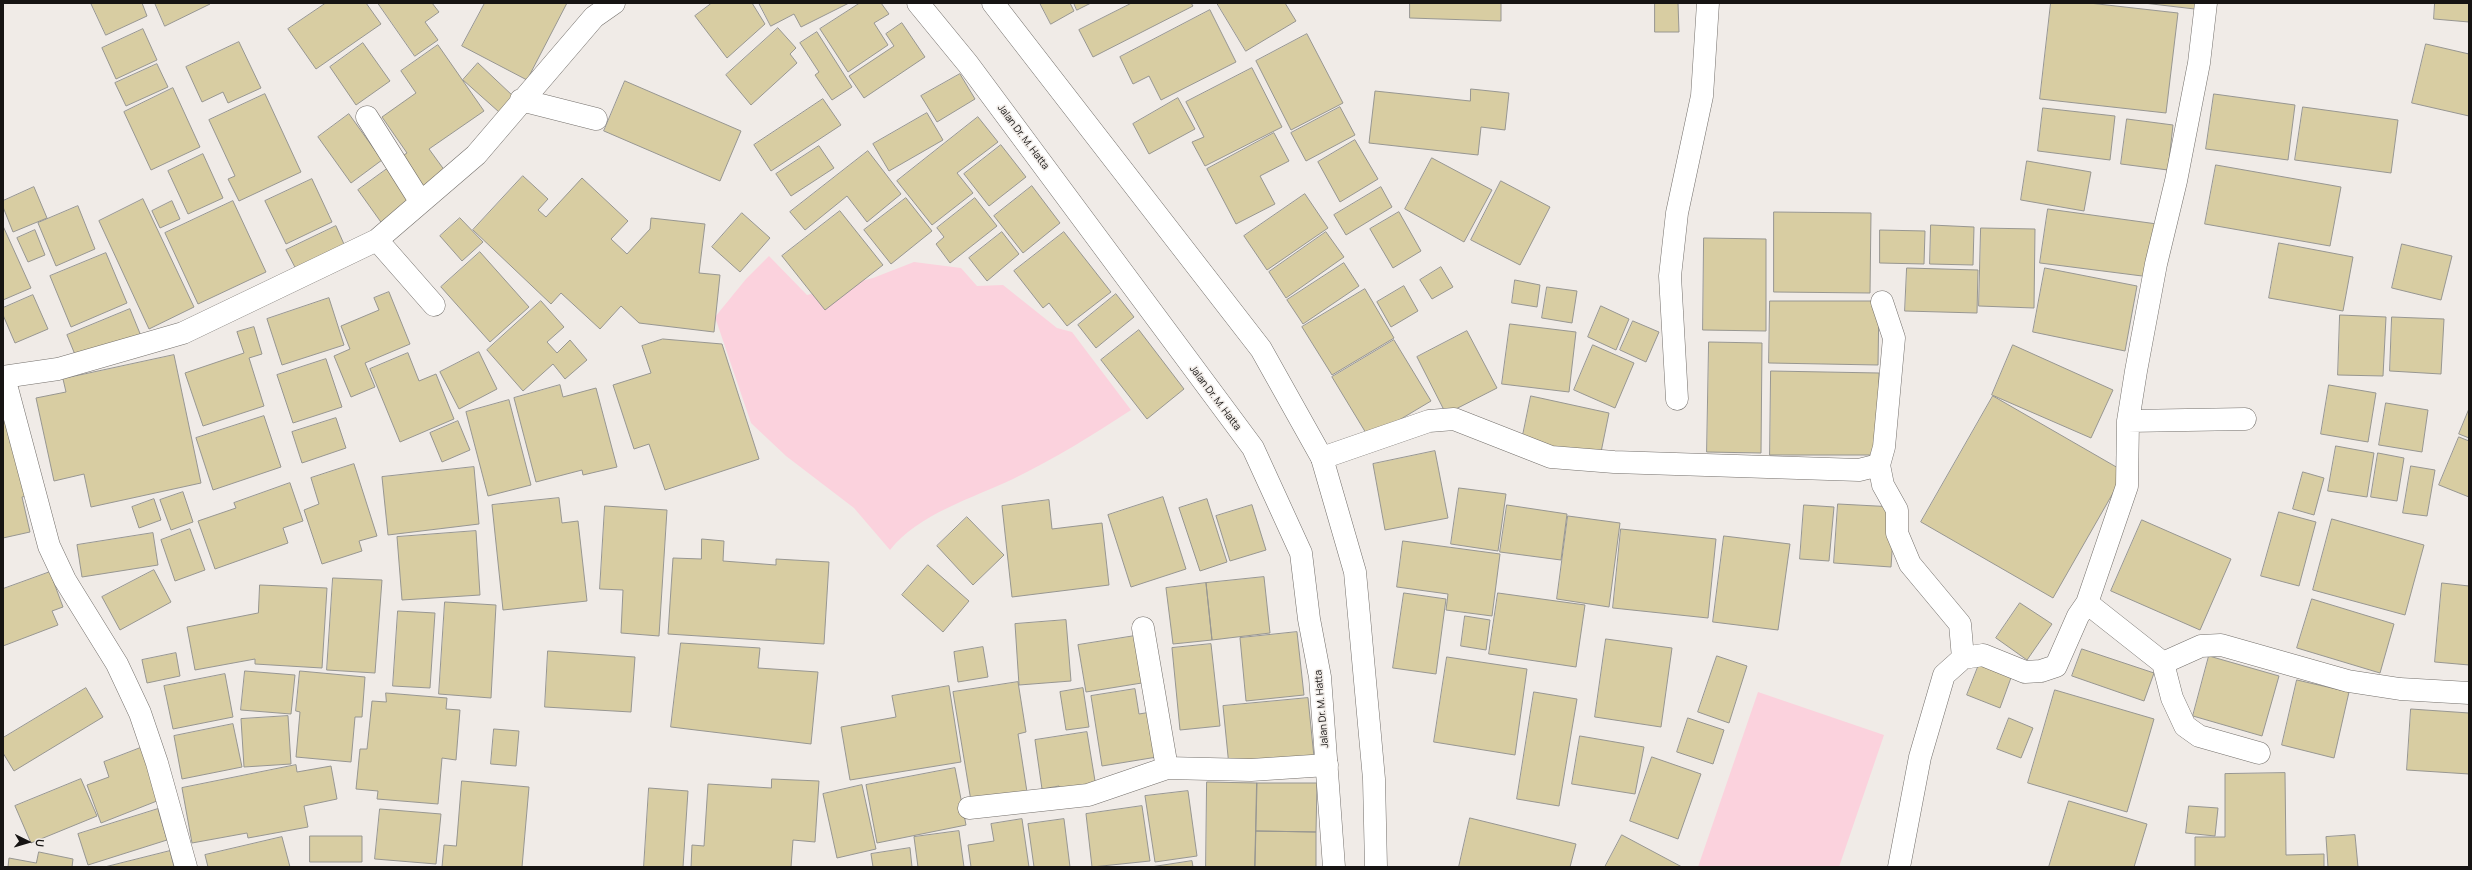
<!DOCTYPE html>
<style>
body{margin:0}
#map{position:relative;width:2472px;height:870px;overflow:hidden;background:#f0ebe7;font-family:Manrope,sans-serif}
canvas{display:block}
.frame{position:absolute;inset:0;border:4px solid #161413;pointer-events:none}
.north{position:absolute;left:8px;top:822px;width:40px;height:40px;-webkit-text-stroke:3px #f0ebe7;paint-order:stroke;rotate:95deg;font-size:11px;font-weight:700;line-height:16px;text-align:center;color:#161413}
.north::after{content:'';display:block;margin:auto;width:14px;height:18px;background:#161413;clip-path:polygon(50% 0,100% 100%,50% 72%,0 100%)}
</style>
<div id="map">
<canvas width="2472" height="870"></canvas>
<div class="frame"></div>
<div class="north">U</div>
</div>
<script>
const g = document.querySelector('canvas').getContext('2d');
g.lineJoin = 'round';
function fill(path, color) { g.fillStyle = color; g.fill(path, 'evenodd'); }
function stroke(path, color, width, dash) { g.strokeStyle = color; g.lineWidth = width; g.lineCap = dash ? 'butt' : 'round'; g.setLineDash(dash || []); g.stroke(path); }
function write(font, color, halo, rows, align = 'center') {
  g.font = font + ' Manrope,sans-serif'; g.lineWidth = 3; g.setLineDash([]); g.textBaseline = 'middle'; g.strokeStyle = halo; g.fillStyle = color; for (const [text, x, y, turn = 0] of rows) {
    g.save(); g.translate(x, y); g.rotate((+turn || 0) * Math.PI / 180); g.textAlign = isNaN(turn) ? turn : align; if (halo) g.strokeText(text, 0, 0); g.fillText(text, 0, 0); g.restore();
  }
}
const green = new Path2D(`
 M769,256L807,295L873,278L914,262L961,268L977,286L1003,285L1057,328L1072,332L1131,410C1093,435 1054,459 1013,479C973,498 918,514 890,550L854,508L786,456L751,423L715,317L746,279Z
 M1758,692L1884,735L1839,867H1698Z`);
const building = new Path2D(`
 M91,3H142L147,16L106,35Z
 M155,3H210V4L165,26Z
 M326,3H366L381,24L316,69L288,29Z
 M378,3H432L439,12L425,22L438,40L415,56Z
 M485,3H567L527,80L462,46Z
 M712,3H752L765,24L727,58L695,16Z
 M759,3H849L801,27L794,14L771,26Z
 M860,3H881L889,14L874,23L888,45L848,72L820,29Z
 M1040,3H1070L1074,11L1051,24Z
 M1074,3H1091L1077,10Z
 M1132,3H1191L1193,6L1093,57L1079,30Z
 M1217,3H1285L1296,21L1246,51Z
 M1410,3H1501V21L1410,18Z
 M1655,3H1678L1679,32H1655Z
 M2051,3H2089L2178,13L2166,113L2040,99Z
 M2144,3H2199L2198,9Z
 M2435,3H2469V22L2434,19Z
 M1210,10L1236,62L1161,100L1149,76L1133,84L1120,57Z
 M902,23L925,57L864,98L849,76L894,46L886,34Z
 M778,28L796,48L790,54L797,63L751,105L726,75Z
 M143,29L157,60L116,79L102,48Z
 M817,32L852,87L832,100L815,75L819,72L800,43Z
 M1307,34L1343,103L1291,130L1256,61Z
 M239,42L261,88L228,103L223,92L202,102L186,67Z
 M363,43L390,81L356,105L330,67Z
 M2426,44L2469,54V116L2412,103Z
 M438,45L484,111L429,149L445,171L422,187L401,157L407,153L382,117L416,93L401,71Z
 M478,63L513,96L499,112L463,80Z
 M157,64L168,87L126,106L115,83Z
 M1252,68L1282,127L1205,166L1192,142L1204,137L1186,102Z
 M960,74L975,99L937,122L921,96Z
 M625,81L741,131L720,181L604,131Z
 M173,88L200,147L151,170L124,112Z
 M1471,89L1509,93L1505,130L1481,127L1478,155L1369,143L1375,91L1470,101Z
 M265,94L301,172L239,201L228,179L235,176L209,120Z
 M2214,94L2295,105L2288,160L2206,149Z
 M1178,98L1195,129L1149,154L1133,124Z
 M823,99L841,125L771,171L754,145Z
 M1340,107L1355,135L1306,161L1291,133Z
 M2303,107L2398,120L2391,173L2295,160Z
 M2043,108L2115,116L2110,160L2038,151Z
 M927,113L943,140L889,171L873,144Z
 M349,114L382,160L351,183L318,137Z
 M978,117L998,142L957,173L973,193L932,225L897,181Z
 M2127,119L2173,125L2168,170L2121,164Z
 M1274,133L1289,161L1260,176L1275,204L1236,224L1207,169Z
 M1355,140L1378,179L1340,202L1318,162Z
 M1001,145L1026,177L989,206L964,174Z
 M819,146L834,168L791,196L776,174Z
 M868,151L901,194L867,222L847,196L805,230L790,212Z
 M203,154L223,198L188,214L168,171Z
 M1432,158L1492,190L1464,242L1405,209Z
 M2027,161L2091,172L2084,211L2021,200Z
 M2216,165L2341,187L2330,246L2205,224Z
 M387,169L412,203L383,225L358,190Z
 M523,176L548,199L538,210L546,217L582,178L628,221L611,239L627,254L650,229L651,218L705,224L699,273L720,275L714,332L639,323L621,306L600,329L561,293L551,304L473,230Z
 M312,179L332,222L286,244L265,201Z
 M1501,181L1550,207L1520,265L1471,240Z
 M1032,186L1060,223L1023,253L994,216Z
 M34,187L47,218L13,232L3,207V201Z
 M1381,187L1392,207L1346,235L1334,215Z
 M1305,194L1328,228L1267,270L1244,236Z
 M906,198L932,231L891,264L864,230Z
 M975,198L997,226L950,263L936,244L944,237L937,228Z
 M143,199L194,307L149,329L99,221Z
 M172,201L180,219L160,228L152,211Z
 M233,201L266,272L198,304L165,233Z
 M78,206L95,249L56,266L38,223Z
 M2048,209L2157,224L2150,277L2040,263Z
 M840,211L883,265L825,310L782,256Z
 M1399,212L1421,251L1393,268L1370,229Z
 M1774,212L1871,213L1870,293L1774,292Z
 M742,213L770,238L740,272L712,247Z
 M460,218L483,242L462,261L440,236Z
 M1931,225L1974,227L1973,265L1930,264Z
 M3,226L31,288L3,300Z
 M336,226L347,251L298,273L286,250Z
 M1981,228L2035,229L2034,308L1979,306Z
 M35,230L45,255L28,262L17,238Z
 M1880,230L1925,231L1924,264L1880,263Z
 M1002,232L1019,254L987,281L969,258Z
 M1064,232L1111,292L1067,326L1049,303L1043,308L1014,271Z
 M1326,232L1344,257L1286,298L1269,272Z
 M1704,238L1766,239V331L1703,330Z
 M2279,243L2353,257L2343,311L2269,298Z
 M2402,244L2452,256L2441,300L2392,288Z
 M480,252L529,307L490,342L441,287Z
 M106,253L127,303L71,327L50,276Z
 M1344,263L1359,286L1303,324L1287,300Z
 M1441,267L1453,287L1432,299L1420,280Z
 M1907,268L1978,270L1977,313L1905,311Z
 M2045,268L2137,286L2125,351L2033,332Z
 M1515,280L1540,285L1537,307L1512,303Z
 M1404,286L1418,311L1391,327L1377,302Z
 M1547,287L1577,291L1572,323L1542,318Z
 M1365,289L1394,338L1332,375L1302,327Z
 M389,292L410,344L365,363L375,387L351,397L334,356L350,349L341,326L379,310L374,298Z
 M1116,294L1134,317L1096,348L1078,325Z
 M33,295L48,329L15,343L3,315V308Z
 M329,298L344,345L282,365L267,319Z
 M541,301L564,327L547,342L557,353L570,340L587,360L565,379L553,364L523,391L487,350Z
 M1770,301H1879L1878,365L1769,363Z
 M1601,306L1629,319L1616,350L1588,337Z
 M130,309L141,336L78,362L67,335Z
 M2340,315L2386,317L2383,376L2338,375Z
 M2392,317L2444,319L2441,374L2390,371Z
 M1633,321L1659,332L1646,362L1620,350Z
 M1510,324L1576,332L1569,392L1502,384Z
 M254,327L262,354L249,358L264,406L203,426L185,373L244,353L237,332Z
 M1139,330L1184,389L1147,419L1101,360Z
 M1467,331L1497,388L1446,414L1417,357Z
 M663,339L722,344L759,459L665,490L649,444L634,449L613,385L651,373L642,346Z
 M1394,340L1431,401L1369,438L1332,377Z
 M1709,342L1762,343L1761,453L1707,452Z
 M1593,345L1634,363L1615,408L1574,390Z
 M2013,345L2113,390L2091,438L1992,395Z
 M479,352L497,389L459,409L440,372Z
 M408,353L419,381L436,374L454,419L400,442L370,369Z
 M174,355L201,483L91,507L84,474L54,481L36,398L66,392L63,379Z
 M326,359L342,407L293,423L277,375Z
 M1771,371L1879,373V455H1770Z
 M560,385L563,397L596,388L617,467L583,475L582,470L536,482L514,398Z
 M2329,385L2376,393L2368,442L2321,434Z
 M1531,396L1609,413L1600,457L1522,440Z
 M1993,396L2125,472L2053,598L1921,522Z
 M509,400L531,485L488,496L466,412Z
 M2386,403L2428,410L2422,452L2379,445Z
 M2469,409V438L2459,434Z
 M264,416L281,467L213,490L196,438Z
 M13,418L31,495L22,497L30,532L3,538V421Z
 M336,418L346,448L302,463L292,432Z
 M458,421L470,450L442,462L430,433Z
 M2459,437L2469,441V497L2439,485Z
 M2336,446L2374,453L2367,497L2328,491Z
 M1435,451L1448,518L1385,530L1373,464Z
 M2378,453L2404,458L2397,501L2371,497Z
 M354,464L377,536L359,541L362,551L322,564L304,510L319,504L311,478Z
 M2411,466L2435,470L2427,516L2403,513Z
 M474,467L479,524L388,535L382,477Z
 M2303,472L2324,478L2314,515L2293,509Z
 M290,483L303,521L283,528L288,543L215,569L198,521L236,508L234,503Z
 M1459,488L1506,494L1498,551L1451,544Z
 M183,492L193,522L171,530L160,500Z
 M1163,497L1186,569L1131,587L1108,515Z
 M559,498L562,523L578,521L587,601L503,610L492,505Z
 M154,499L161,520L139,528L132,507Z
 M1207,499L1227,562L1200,571L1179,508Z
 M1049,500L1052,529L1102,523L1109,585L1012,597L1002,506Z
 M1838,504L1895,507L1891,567L1834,563Z
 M1252,505L1266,550L1230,561L1216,516Z
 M1507,505L1567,514L1561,560L1500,552Z
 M1804,505L1834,507L1829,561L1800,559Z
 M605,506L667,510L659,636L621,633L623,590L600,589Z
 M2279,512L2316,522L2299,586L2261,576Z
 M1568,516L1620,523L1609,607L1557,599Z
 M967,517L1004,555L973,585L937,546Z
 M2332,519L2424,545L2405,615L2313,590Z
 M2142,520L2231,559L2200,630L2111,591Z
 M190,529L205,570L175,581L161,540Z
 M1621,529L1716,539L1708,618L1613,608Z
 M476,531L480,595L402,600L397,537Z
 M153,533L158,565L82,577L77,545Z
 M1724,536L1790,544L1778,630L1713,622Z
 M702,539L724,541L723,561L776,565V559L829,562L824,644L668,634L673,558L701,559Z
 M1403,541L1500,554L1492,616L1446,610L1448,594L1397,587Z
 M928,565L969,601L943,632L902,595Z
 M154,570L171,602L120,630L102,597Z
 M50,572L63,607L52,611L58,625L3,646V589Z
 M1264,577L1270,633L1212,640L1206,583Z
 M333,578L382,580L375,673L327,670Z
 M1206,583L1212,640L1173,644L1166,588Z
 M2442,583L2469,586V665L2435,662Z
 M260,585L327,588L322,668L255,664V659L195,670L187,627L258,613Z
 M1404,593L1446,599L1436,674L1393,668Z
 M1498,593L1585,605L1576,667L1489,654Z
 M2312,599L2394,624L2380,673L2297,648Z
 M445,602L496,605L491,698L439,694Z
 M2020,603L2052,624L2027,660L1996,638Z
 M398,611L435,613L430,688L393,686Z
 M1465,616L1490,620L1486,650L1461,646Z
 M1066,620L1071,681L1019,685L1015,624Z
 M1297,632L1304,695L1246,701L1240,638Z
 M1141,635L1148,682L1086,692L1078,645Z
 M1606,639L1672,648L1661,727L1595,717Z
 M681,643L760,648L758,668L818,672L811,744L671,727Z
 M1211,644L1220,726L1180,730L1172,648Z
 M983,647L988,677L958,682L954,652Z
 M2082,649L2154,673L2144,701L2072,676Z
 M548,651L635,657L631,712L545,707Z
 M176,653L180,676L147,683L142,660Z
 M1717,656L1747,666L1729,723L1698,712Z
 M2209,656L2279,676L2262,736L2193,716Z
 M1447,657L1527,669L1515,755L1434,742Z
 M1980,662L2012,675L2000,708L1967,695Z
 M245,671L295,675L291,714L241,710Z
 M300,671L365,677L362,717H355L351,762L296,757L300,712L296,711Z
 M225,674L233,717L173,729L164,686Z
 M2297,680L2349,692L2334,758L2282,745Z
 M1018,682L1026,732L1018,734L1027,792L971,801L953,692Z
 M949,686L961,762L850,780L841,727L896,717L892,696Z
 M86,688L103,717L14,771L3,753V738Z
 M1083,688L1089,727L1066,730L1060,692Z
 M1135,689L1139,714L1151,712L1157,757L1102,766L1091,696Z
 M2055,690L2154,719L2127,812L2028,783Z
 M1534,692L1577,699L1559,806L1517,799Z
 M386,693L447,698L446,709L460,710L456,760L442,758L438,804L377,799L378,791L356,789L360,749H367L372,701L386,702Z
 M1308,698L1314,757L1229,766L1223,706Z
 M2411,709L2469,713V774L2407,770Z
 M288,716L291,764L244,767L241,719Z
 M1688,718L1724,730L1713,764L1677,752Z
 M2009,718L2033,728L2021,758L1997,749Z
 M233,724L242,767L182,779L174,736Z
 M494,729L519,731L516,766L491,764Z
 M1087,732L1096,787L1060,793L1059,786L1042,789L1035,740Z
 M1580,736L1644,747L1635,794L1572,784Z
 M143,747L162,799L101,823L87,785L109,777L104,762Z
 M1652,757L1701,774L1678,839L1630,821Z
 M296,765L297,772L331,766L337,799L304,806L308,827L248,838L247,833L192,843L182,788Z
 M955,768L966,825L877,843L866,785Z
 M2285,773L2286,855L2324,854V867H2195V837H2225V774Z
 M81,779L97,816L31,843L15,806Z
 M772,779L819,781L815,842L793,840L791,867H691L692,845L704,846L708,784L771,788Z
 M462,781L529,787L522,867H442L444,845L456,846Z
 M1207,782L1257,783L1255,867H1206Z
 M1257,783H1317L1316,832L1256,831Z
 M862,785L876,849L837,858L823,794Z
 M649,788L688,791L683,867H644Z
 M1188,791L1197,856L1155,862L1145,796Z
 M2069,801L2147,824L2134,867H2049Z
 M1142,806L1150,861L1092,867L1086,814Z
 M2189,806L2218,808L2215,836L2186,833Z
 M158,809L167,840L88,865L78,834Z
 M380,809L441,814L436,864L375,859Z
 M1470,818L1576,844L1570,867H1459Z
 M1022,819L1029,867H971L968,845L994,841L991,824Z
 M1064,819L1070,867H1034L1028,824Z
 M959,831L964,867H918L914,837Z
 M1256,831L1316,832V867H1255Z
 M1622,835L1682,867H1605Z
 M2355,835L2358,867H2328L2326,837Z
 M310,836H362V862H310Z
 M282,837L290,867H208L205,855Z
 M910,848L912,867H873L871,854Z
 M170,851L174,867H105Z
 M39,852L73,859L72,867H8L9,858L36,863Z
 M1192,861L1193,867H1151Z`);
const minor = new Path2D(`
 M521,100L596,119
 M367,117L420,201
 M377,240L434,305
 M3,377L58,369L183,333L377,240L476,155L594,17L614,3
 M4,377L49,546L65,580L117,664L140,713L157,763L186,867
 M1677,399L1670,276L1677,213L1702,96L1708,3
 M2128,421L2245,419
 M1322,458L1429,421L1454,419L1551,457L1614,462L1859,470L1879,465L1884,447L1894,338L1882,302
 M1879,465L1883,485L1897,510V533L1910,564L1960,624L1963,658
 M2087,603L2127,486L2128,421L2136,371L2156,264L2176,181L2199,63L2206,3
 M1143,628L1167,768
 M2163,663L2201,646L2221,645L2348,681L2400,689L2469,693
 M969,808L1088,795L1167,768L1251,770L1327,765
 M1899,867L1920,757L1944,675L1963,658L1983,655L2025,672L2041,671L2056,666L2078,616L2087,603L2163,663L2172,698L2185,726L2199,736L2259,753`);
const primary = new Path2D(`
 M918,3L968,64L1253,448L1301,553L1309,619L1320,677L1334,867
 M993,3L1261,349L1322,458L1355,572L1374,779L1376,867`);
const streetNames = [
 ["Jalan Dr. M. Hatta",1023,137,53],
 ["Jalan Dr. M. Hatta",1215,398,53],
 ["Jalan Dr. M. Hatta",1322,709,-95]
];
fill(green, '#fbd2dd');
fill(building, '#d8cda2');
stroke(building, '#979691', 1);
stroke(minor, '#74706c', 23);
stroke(primary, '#74706c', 23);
stroke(minor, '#fff', 22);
stroke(primary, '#fff', 22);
write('10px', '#161413', '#f0ebe7', streetNames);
</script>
